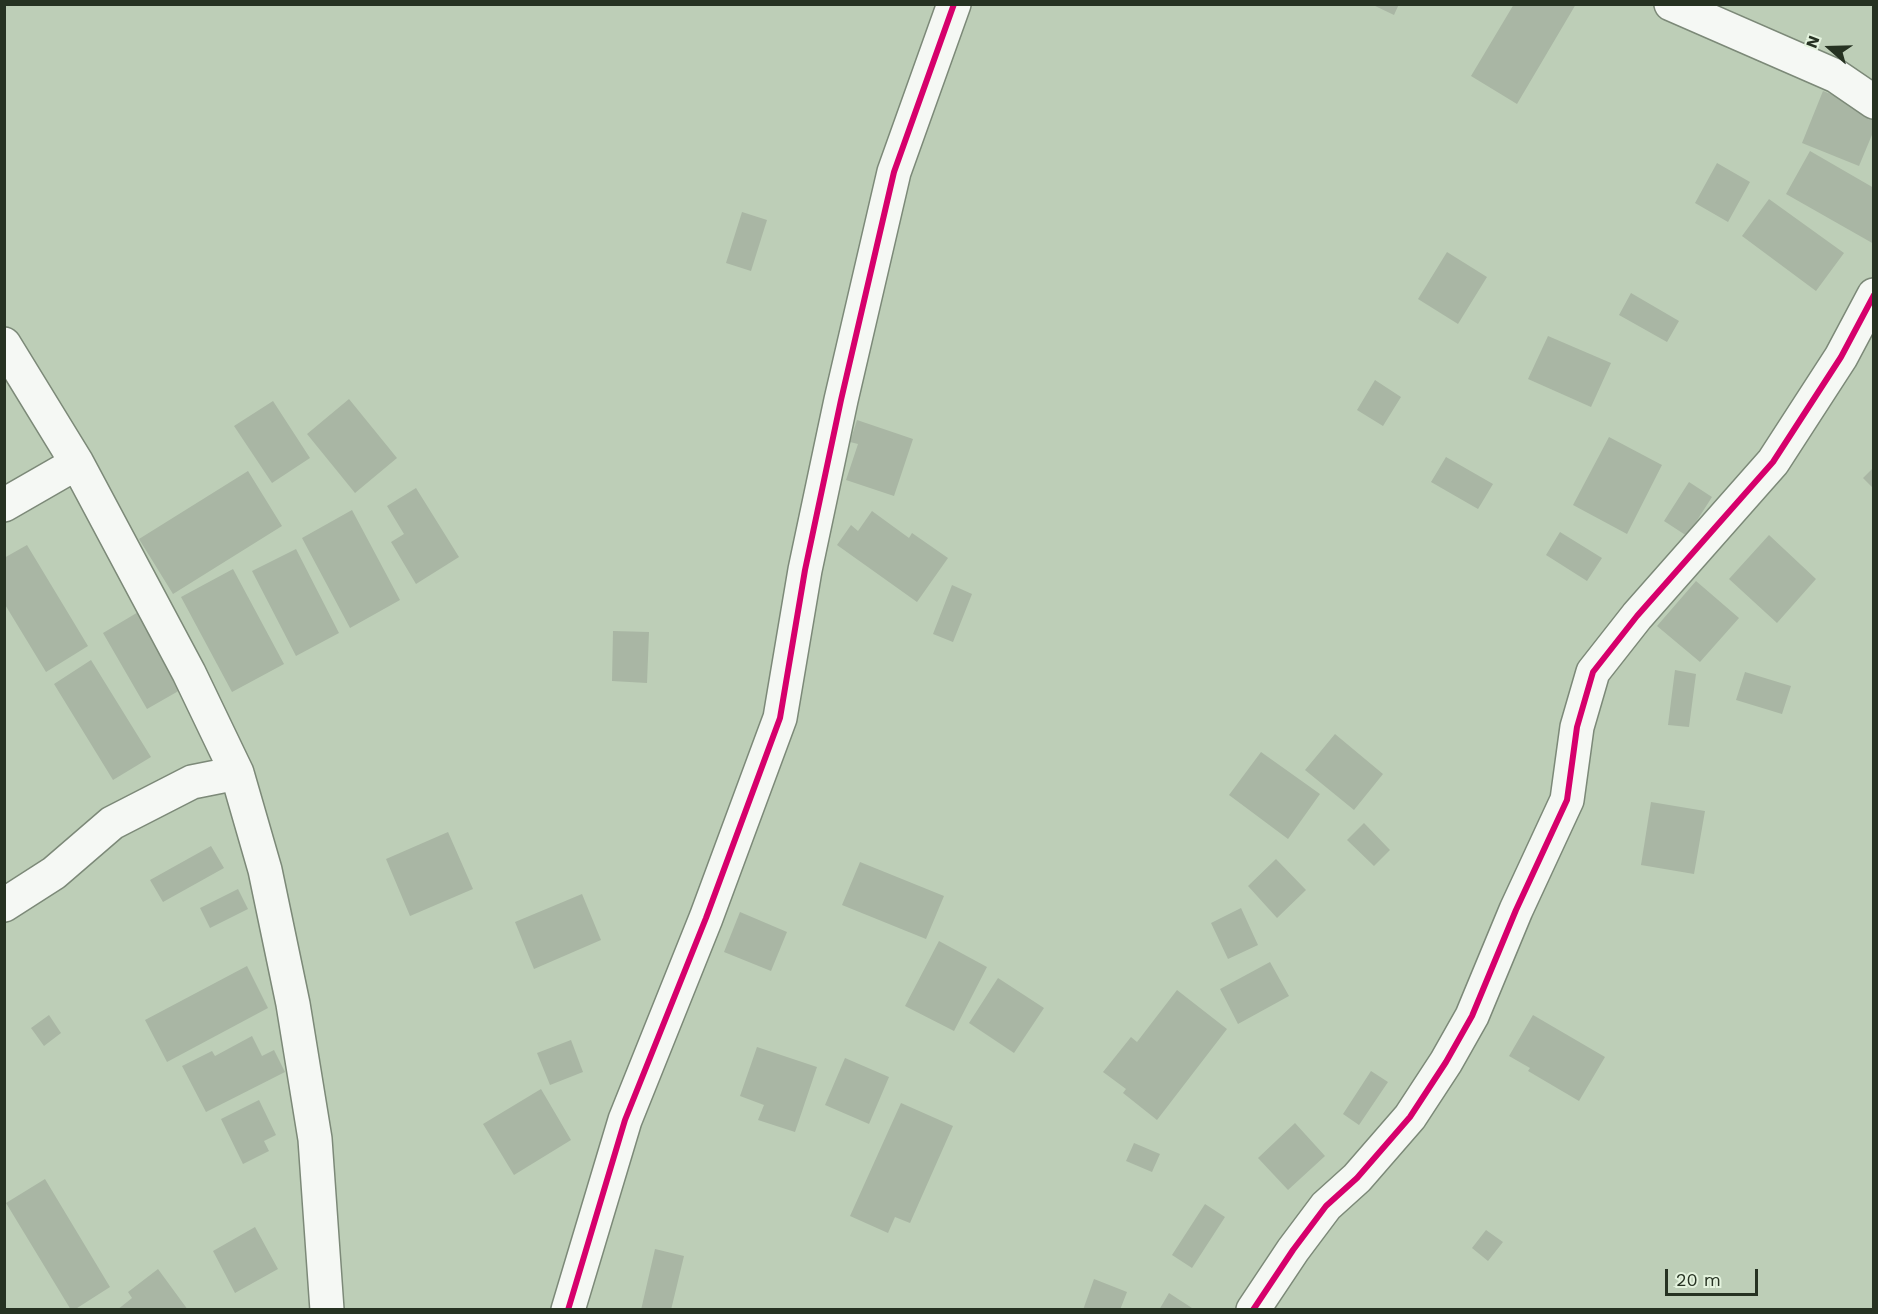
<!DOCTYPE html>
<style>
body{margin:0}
#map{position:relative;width:1878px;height:1314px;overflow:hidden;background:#bdceb7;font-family:"Work Sans",sans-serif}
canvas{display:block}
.frame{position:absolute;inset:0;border:6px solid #263222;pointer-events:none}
.north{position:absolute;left:1800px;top:18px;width:60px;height:60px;-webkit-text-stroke:4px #e4f3de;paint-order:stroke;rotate:290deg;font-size:16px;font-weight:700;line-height:24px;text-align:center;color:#263222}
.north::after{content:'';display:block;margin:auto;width:21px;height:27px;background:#263222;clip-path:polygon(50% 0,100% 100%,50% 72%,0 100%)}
.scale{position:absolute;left:1665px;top:1269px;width:93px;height:27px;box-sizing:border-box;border:3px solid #263222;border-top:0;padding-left:8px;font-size:18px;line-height:21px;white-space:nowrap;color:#263222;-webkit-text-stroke:4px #e4f3de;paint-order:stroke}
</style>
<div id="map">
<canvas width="1878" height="1314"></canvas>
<div class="frame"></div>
<div class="north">N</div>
<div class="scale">20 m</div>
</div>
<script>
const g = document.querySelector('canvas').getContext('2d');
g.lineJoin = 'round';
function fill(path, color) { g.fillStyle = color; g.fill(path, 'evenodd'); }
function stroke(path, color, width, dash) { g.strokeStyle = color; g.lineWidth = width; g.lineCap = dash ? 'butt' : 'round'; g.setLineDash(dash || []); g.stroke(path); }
const building = new Path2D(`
 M1371,4H1399L1394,15Z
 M1514,4H1576L1517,104L1471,76Z
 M1823,91L1874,111V130L1859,166L1802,143Z
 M1810,151L1874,188V244L1786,194Z
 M1717,163L1750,182L1728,222L1695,203Z
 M1769,199L1844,253L1816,291L1742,236Z
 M742,212L767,220L751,271L726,263Z
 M1447,252L1487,277L1458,324L1418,299Z
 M1631,293L1679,321L1667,342L1619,315Z
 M1548,336L1611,363L1591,407L1528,379Z
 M1375,380L1401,397L1383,426L1357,410Z
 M349,399L397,458L355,493L307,434Z
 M273,401L310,458L272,483L234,426Z
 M857,420L913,439L894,496L846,480L858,444L850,442Z
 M1609,437L1662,465L1627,534L1573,505Z
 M1446,457L1493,484L1478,509L1431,482Z
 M1874,467V489L1863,478Z
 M248,471L282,526L173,594L139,539Z
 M1689,482L1712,497L1687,536L1664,521Z
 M416,488L459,557L416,584L391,542L404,534L387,506Z
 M352,510L400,600L350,628L302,538Z
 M872,511L909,538L912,533L948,558L917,602L837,545L851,525L858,531Z
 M1560,532L1602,558L1587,581L1546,555Z
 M1769,535L1816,579L1777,623L1729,579Z
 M27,545L88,646L46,672L4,603V558Z
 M296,549L339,633L296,656L252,571Z
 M233,569L284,664L232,692L181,597Z
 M1696,581L1739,618L1700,662L1657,626Z
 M952,585L972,594L953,642L933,634Z
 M145,608L189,685L147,709L103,633Z
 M613,631L649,632L647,683L612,681Z
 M91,660L151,757L113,780L54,684Z
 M1675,670L1696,674L1689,727L1668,725Z
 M1745,672L1791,686L1782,714L1736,700Z
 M1335,734L1383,774L1354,810L1305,770Z
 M1261,752L1320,794L1288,839L1229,795Z
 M1651,802L1705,811L1694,874L1641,865Z
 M1364,823L1390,850L1374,866L1347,840Z
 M448,832L473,889L410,916L386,859Z
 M211,846L224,868L163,902L150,880Z
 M1276,859L1306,890L1277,918L1248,886Z
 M860,862L944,896L926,939L842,905Z
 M238,889L248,909L210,928L200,908Z
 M582,894L601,940L534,969L515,922Z
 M1241,908L1258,945L1228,959L1211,923Z
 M740,912L787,932L771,971L724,952Z
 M939,941L987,967L954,1031L905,1006Z
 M1270,962L1289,996L1238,1024L1220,989Z
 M247,966L268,1008L167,1062L145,1020Z
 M998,978L1044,1008L1014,1053L969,1023Z
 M1177,990L1227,1029L1157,1120L1123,1093L1126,1089L1103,1072L1131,1037L1137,1042Z
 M49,1015L61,1033L44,1046L31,1028Z
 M1533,1015L1605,1057L1579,1101L1528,1071L1530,1068L1509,1056Z
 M252,1036L262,1056L274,1050L285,1072L206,1112L182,1066L212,1051L215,1056Z
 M571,1040L583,1072L550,1085L537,1053Z
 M757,1047L817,1067L795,1132L758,1120L764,1105L740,1096Z
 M845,1058L889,1077L869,1124L825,1105Z
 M1371,1071L1388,1082L1359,1125L1343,1114Z
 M541,1089L571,1140L514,1175L483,1124Z
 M259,1100L276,1135L264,1141L269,1151L243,1164L221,1119Z
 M901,1103L953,1126L910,1223L895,1217L888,1233L850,1216Z
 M1295,1123L1325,1156L1288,1190L1258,1158Z
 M1134,1143L1160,1154L1152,1172L1126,1161Z
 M45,1179L110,1287L74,1310H71L6,1203Z
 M1205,1204L1225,1217L1192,1268L1172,1255Z
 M255,1227L278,1269L235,1293L213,1251Z
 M1486,1230L1503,1242L1488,1261L1472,1248Z
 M655,1249L684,1256L671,1310H641Z
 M158,1269L188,1310H117L132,1298L128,1292Z
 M1094,1279L1127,1292L1120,1310H1083Z
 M1169,1293L1195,1310H1159Z`);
const minor = new Path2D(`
 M1671,4L1836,76L1874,102
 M4,344L77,463L189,673L237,773
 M4,505L77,463
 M4,905L54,873L112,823L192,782L237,773L265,870L293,1004L315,1139L327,1310
 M568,1310L625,1120L706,918L780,718L805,570L841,400L894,172L954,4
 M1253,1310L1293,1250L1326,1206L1357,1178L1410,1117L1446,1062L1472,1016L1516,910L1567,800L1577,727L1593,672L1637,616L1773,462L1841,357L1874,295`);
const cycleway = new Path2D(`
 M568,1310L625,1120L706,918L780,718L805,570L841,400L894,172L954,4
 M1253,1310L1293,1250L1326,1206L1357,1178L1410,1117L1446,1062L1472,1016L1516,910L1567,800L1577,727L1593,672L1637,616L1773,462L1841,357L1874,295`);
fill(building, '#a9b6a4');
stroke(minor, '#7c8978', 36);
stroke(minor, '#f5f8f4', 33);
stroke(cycleway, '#d6006c', 6);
</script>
